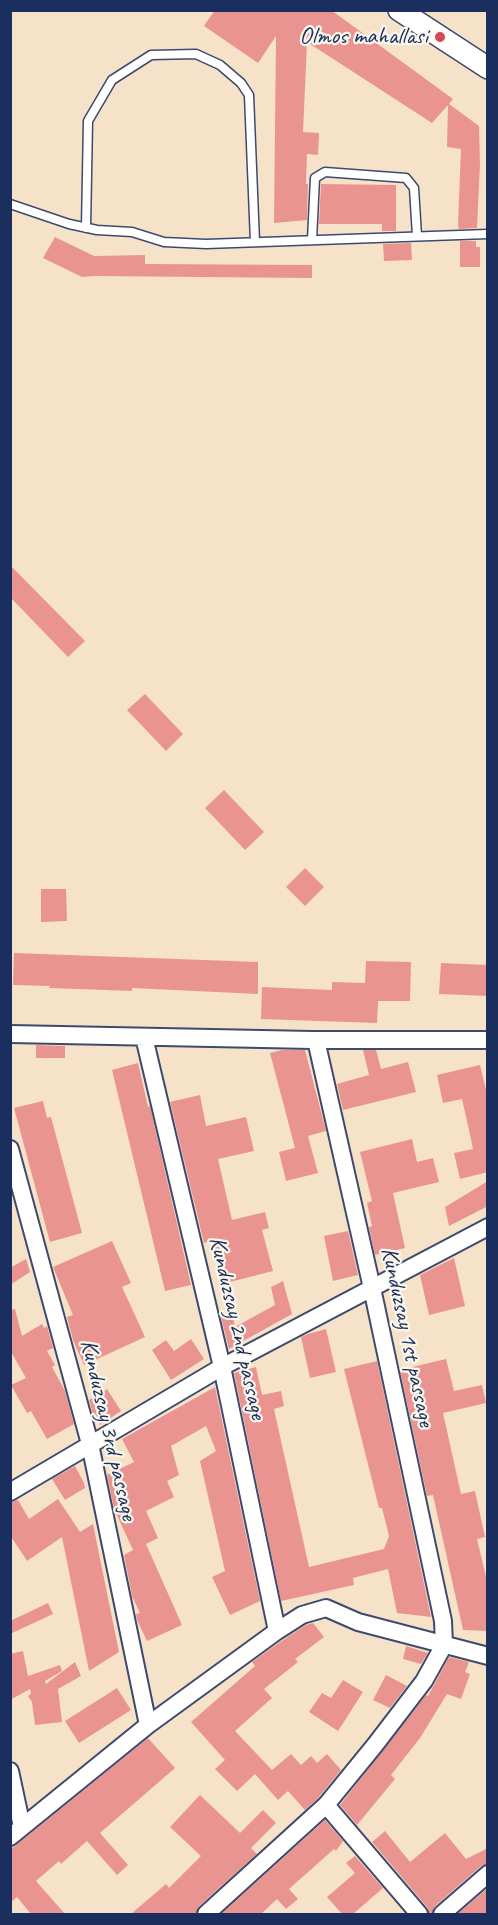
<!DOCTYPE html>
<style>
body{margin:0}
#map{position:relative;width:498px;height:1925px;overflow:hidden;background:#f6e2c9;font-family:Caveat,sans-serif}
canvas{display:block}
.frame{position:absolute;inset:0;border:12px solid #1b2f5e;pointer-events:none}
</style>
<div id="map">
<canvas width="498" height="1925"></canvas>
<div class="frame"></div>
</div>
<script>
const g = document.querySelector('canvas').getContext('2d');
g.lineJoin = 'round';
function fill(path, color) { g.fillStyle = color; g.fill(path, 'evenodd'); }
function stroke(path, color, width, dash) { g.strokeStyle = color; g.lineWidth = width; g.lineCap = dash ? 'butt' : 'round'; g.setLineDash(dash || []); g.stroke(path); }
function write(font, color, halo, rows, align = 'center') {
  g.font = font + ' Caveat,sans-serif'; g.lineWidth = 4.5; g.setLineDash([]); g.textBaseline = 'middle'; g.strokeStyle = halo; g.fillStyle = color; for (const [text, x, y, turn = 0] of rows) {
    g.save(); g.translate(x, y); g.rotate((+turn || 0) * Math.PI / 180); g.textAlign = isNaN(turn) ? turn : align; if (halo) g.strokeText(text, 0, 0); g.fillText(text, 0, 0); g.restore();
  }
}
const building = new Path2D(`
 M215,10H331L453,99L449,104L479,126L480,164L477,228L459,229L458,225L461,149L447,147L448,105L432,123L307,42L303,132L319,133L318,155L307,154L306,184H308L307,220L274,223L276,36L258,63L204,26Z
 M321,184L396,185V231H382V224H319Z
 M55,237L94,256L145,255V264L312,265V278L93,276L82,277L43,258Z
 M460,241H476V247H480V267H460Z
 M411,243L412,260L384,261L383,244Z
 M10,565L85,641L68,657L10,597Z
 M145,694L183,734L166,751L127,710Z
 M224,790L264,832L245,850L205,808Z
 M305,868L324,887L305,906L286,887Z
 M41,889H66L67,921L41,922Z
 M14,953L258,962V994L132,988V991L49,988L50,986L13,985Z
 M366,961L411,962L410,1001H378L377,1023L261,1019L262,987L332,990V982L365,983Z
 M441,963L488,965V996L439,994Z
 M36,1045L65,1046V1058H36Z
 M282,1050H305L326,1131L308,1136L318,1173L286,1181L279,1152L295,1148L270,1053Z
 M363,1050H376L381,1069L408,1062L416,1092L343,1110L337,1084L369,1075Z
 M138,1063L148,1107L150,1106L191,1285L165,1291L112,1070Z
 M480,1065L488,1098V1172L460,1179L454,1153L473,1149L469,1130L462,1099L443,1103L437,1075Z
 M200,1095L206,1126L246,1117L254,1151L218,1159L232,1220L265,1212L269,1228L262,1230L273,1271L222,1284L212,1241L204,1243L170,1102Z
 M43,1101L47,1118L51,1117L82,1233L50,1242L14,1108Z
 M412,1139L417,1162L433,1158L439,1182L393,1193L405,1248L375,1255L369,1227L372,1226L367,1203L372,1201L360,1152Z
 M488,1181V1206L449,1226L445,1207Z
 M348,1231L358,1275L333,1281L324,1236Z
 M112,1241L131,1283L122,1287L145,1337L84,1365L73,1340L67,1317L73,1315L53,1267Z
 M454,1258L465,1306L429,1315L420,1275Z
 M26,1259L30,1272L10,1285V1268Z
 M283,1281L292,1314L229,1349L221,1317L232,1311L235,1327L275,1305L271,1287Z
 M15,1309L22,1336L42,1324L44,1328L47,1326L53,1348L47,1351L55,1365L52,1367L65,1391L74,1424L47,1439L31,1411L27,1413L11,1385L26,1378L10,1350V1310Z
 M326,1329L336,1372L310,1378L301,1337L308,1334Z
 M191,1339L204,1359L171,1380L152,1350L166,1340L174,1351Z
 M446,1359L454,1391L482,1385L486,1403L443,1413L461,1494L475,1491L485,1537L477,1539L488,1585V1631L463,1630L433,1495L427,1496L400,1370Z
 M377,1361L431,1617L397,1613L388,1569L353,1578L354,1585L281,1601L234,1373L256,1367L262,1395L281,1391L284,1406L274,1409L309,1567L384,1549L389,1536L382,1508H379L344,1369Z
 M215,1387L260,1601L230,1615L212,1577L225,1571L200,1461L216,1451L206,1426L171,1446L179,1475L167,1481L174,1497L146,1511L158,1538L146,1544L182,1625L147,1641L137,1620L136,1614L140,1613L132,1596L124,1555L133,1550L114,1509L107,1475L134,1462L122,1439Z
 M107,1389L121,1411L100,1425L93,1414L89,1400Z
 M75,1466L84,1483L85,1488L65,1500L52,1479Z
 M58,1499L80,1532L93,1524L119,1652L89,1671L62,1537L27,1561L10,1535V1502L18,1500L29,1519Z
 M48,1603L53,1614L10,1634V1621Z
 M313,1623L324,1637L295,1659L298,1662L264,1689L272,1698L235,1731L272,1770L291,1754L301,1765L311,1756L317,1763L327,1754L341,1770L318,1798L305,1810L288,1791L278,1800L255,1774L237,1791L215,1769L225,1760L191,1722L255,1666L252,1662L283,1640L306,1625Z
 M406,1646L428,1653L421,1664L403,1659Z
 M23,1651L28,1676L60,1665L62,1671L45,1681L46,1684L75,1662L81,1676L58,1689L62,1722L35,1725L32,1702L28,1696L31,1694L30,1689L10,1700V1654Z
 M449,1657L469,1662L465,1672L470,1674L461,1699L447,1694L420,1738L391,1775L395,1779L357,1825L340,1805L426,1695L428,1696Z
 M386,1675L407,1686L390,1708L373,1700Z
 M343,1680L363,1692L338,1731L309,1712L322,1693L331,1698Z
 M117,1688L131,1710L79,1743L65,1721Z
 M148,1738L175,1768L100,1833L128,1865L117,1875L87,1841L61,1864L59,1861L36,1881L65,1914H31L17,1897L10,1903V1850Z
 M200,1795L240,1833L263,1810L276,1823L251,1848L257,1854L199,1906L196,1914H131L166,1884L169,1888L201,1856L170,1827Z
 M325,1820L343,1841L336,1851L334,1849L289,1889L298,1899L286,1909L277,1899L261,1914H221Z
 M385,1831L410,1862L445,1833L466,1859L488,1848V1864L481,1866L435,1906L432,1914H429L427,1907L372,1842Z
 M355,1856L383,1888L353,1914H342L327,1897L355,1873L346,1863Z
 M488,1888V1914H457Z`);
const service = new Path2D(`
 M10,204L69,224L97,230L132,232L164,242L206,244L488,234
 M86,228L88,121L112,80L151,55L196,54L220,65L241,83L249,95L255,242
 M312,240L315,178L325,172L406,178L414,188L417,236`);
const minor = new Path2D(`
 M10,1034L312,1040H488
 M144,1037L222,1367L277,1631
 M10,1149L90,1444L148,1725
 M10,1492L222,1367L488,1227
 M10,1771L22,1827
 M326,1805L419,1914
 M10,1837L148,1725L277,1631L302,1615L326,1608L358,1622L488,1656
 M206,1914L326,1805L375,1745L424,1681L444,1645L443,1621L372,1288L316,1040
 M442,1914L488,1874`);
const tertiary = new Path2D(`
 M399,10L488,68`);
const markers = [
 [440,37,6,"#d1495b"]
];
const poiNames = [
 ["Olmos mahallasi",428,37]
];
const streetNames = [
 ["Kunduzsay 2nd passage",237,1328,77],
 ["Kunduzsay 1st passage",407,1337,78],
 ["Kunduzsay 3rd passage",108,1430,77]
];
fill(building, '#ea9491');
stroke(service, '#3c4a6e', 11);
stroke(minor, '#3c4a6e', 20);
stroke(tertiary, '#3c4a6e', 24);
stroke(service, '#fff', 8);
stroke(minor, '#fff', 16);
stroke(tertiary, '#fff', 21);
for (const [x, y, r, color] of markers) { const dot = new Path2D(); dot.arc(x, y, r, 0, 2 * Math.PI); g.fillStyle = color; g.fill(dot); stroke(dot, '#fbf7ec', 2); }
write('24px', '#1b2f5e', '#fbf7ec', poiNames, 'right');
write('24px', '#1b2f5e', '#fbf7ec', streetNames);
</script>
